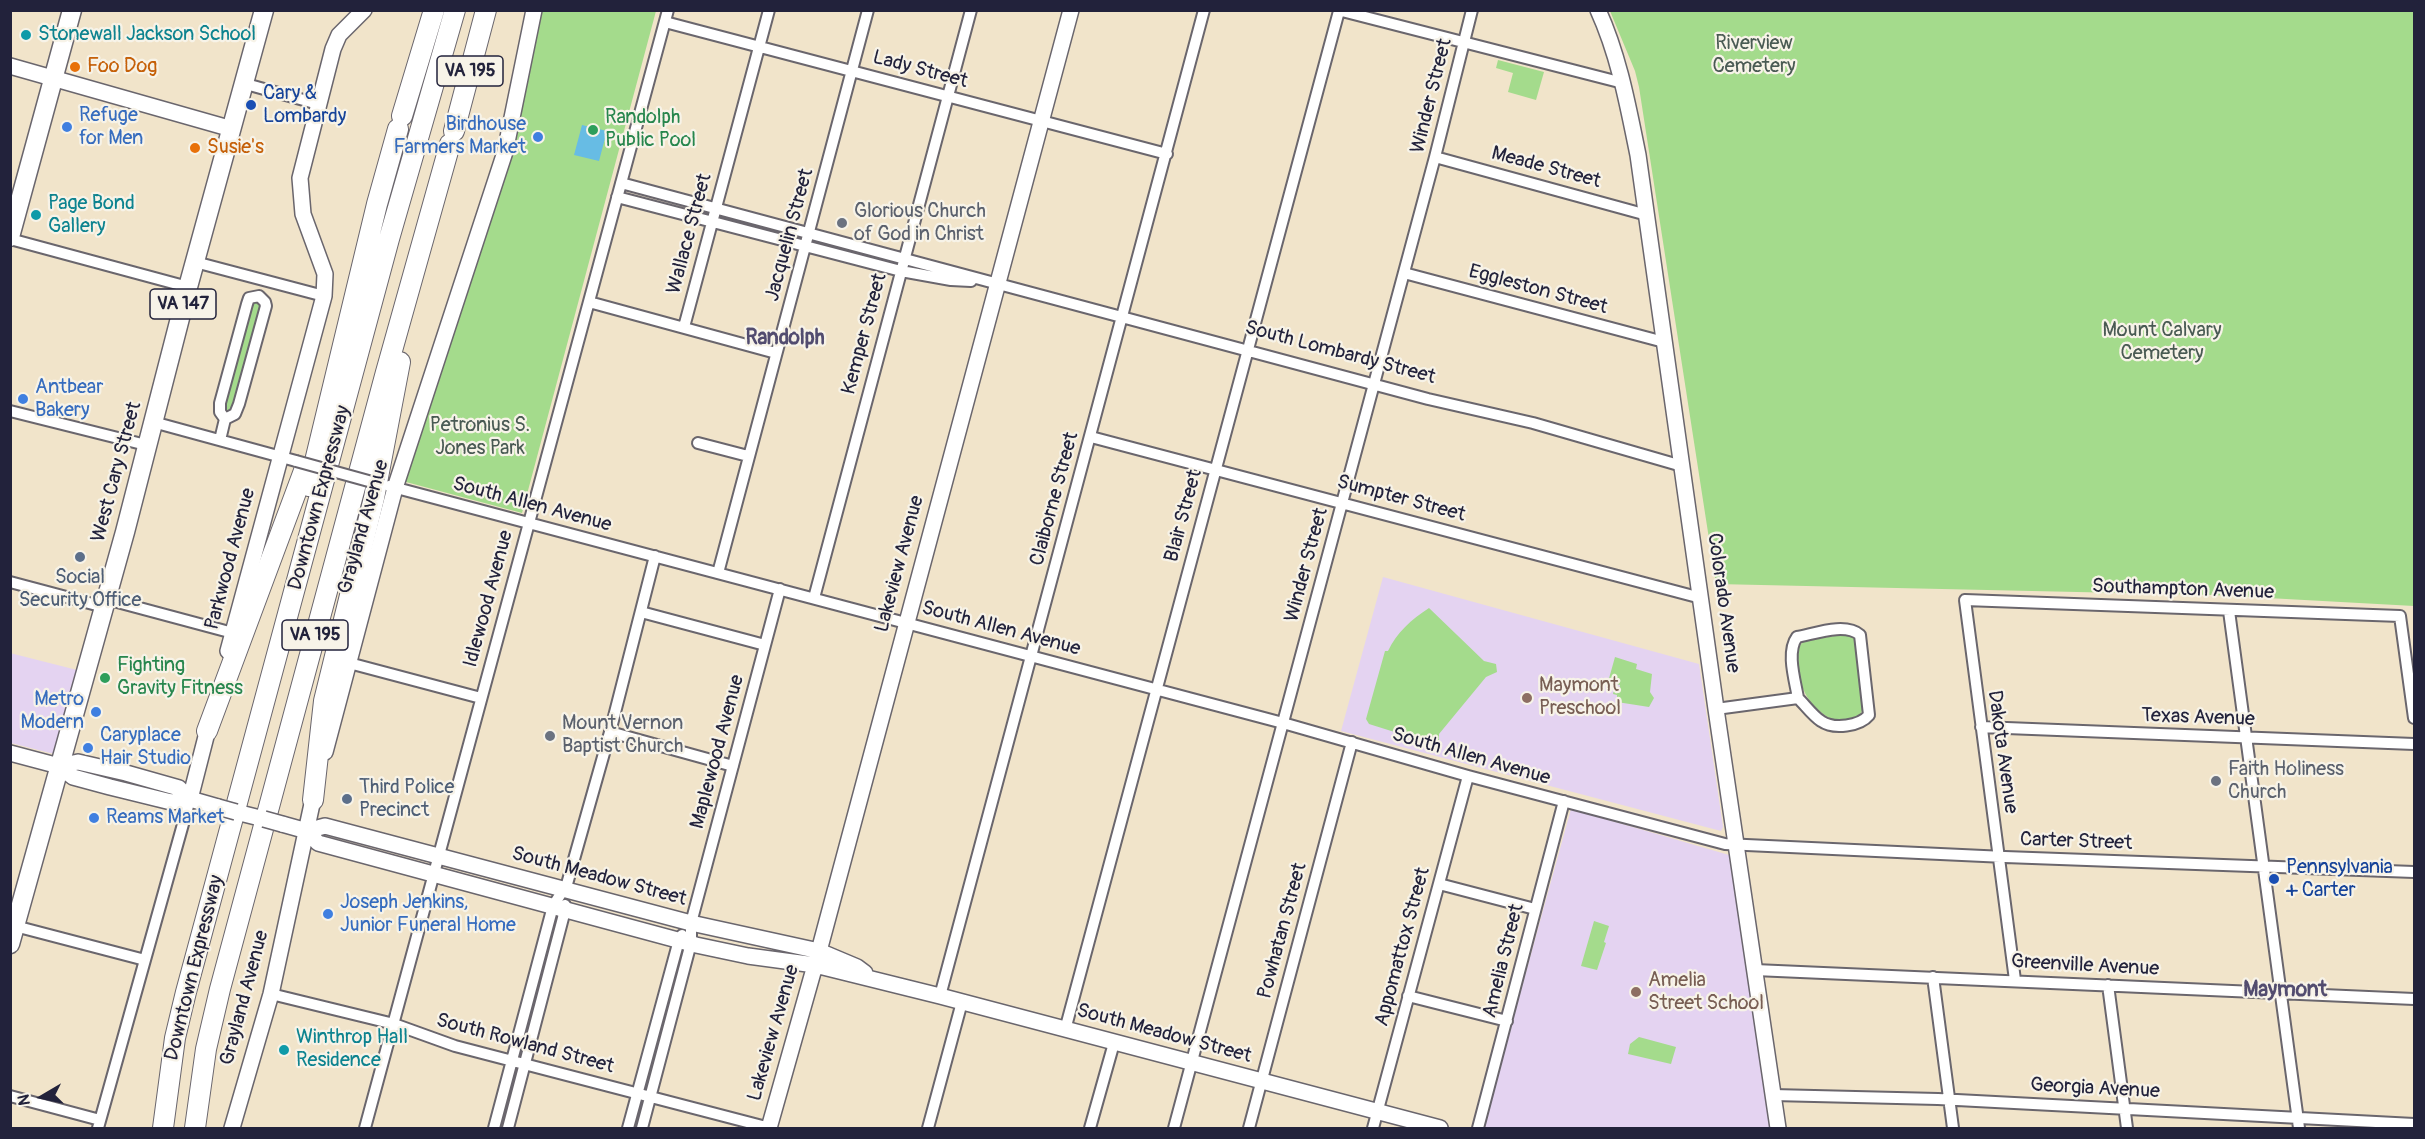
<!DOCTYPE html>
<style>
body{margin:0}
#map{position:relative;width:2425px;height:1139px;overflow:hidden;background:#f1e4ca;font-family:Pangolin,sans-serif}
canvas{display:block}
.frame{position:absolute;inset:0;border:12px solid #22223b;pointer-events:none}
.north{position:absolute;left:12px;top:1067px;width:60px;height:60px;-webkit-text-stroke:4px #f7f3e8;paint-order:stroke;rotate:261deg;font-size:16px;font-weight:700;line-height:24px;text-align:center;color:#22223b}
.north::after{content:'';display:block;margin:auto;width:21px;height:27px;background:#22223b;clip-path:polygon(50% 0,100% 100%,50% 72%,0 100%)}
</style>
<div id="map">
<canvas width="2425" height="1139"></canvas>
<div class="frame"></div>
<div class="north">N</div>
</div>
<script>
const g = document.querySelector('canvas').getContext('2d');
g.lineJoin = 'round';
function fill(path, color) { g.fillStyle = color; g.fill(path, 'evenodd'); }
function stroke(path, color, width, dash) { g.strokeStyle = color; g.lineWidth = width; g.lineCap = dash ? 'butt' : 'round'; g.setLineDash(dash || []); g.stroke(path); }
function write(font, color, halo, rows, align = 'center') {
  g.font = font + ' Pangolin,sans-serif'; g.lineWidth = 4.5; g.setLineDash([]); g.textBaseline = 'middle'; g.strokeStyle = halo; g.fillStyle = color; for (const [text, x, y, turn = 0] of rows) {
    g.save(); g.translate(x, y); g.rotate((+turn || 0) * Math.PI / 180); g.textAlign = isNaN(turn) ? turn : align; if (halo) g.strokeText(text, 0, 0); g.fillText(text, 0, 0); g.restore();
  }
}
const built = new Path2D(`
 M1383,577L1699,664L1723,827L1721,831L1341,731Z
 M10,653L77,670L54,754L11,743Z
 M1571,809L1729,855L1773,1128H1483Z`);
const green = new Path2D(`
 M541,11H656L522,513L406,482L405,478Z
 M1610,11H2414V606L2213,595L1716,584L1639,87L1635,71Z
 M1498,60L1544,72L1536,100L1508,92L1513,73L1496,68Z
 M257,300L262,304L235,407L228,413L223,409L251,303Z
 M1429,608L1484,661L1496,664L1497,672L1486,677L1439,734V746L1369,724L1366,719L1385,651H1388C1397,632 1411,620 1429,608Z
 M1847,634L1853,637L1856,643L1864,706C1853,740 1814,714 1804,691C1798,680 1799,662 1797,649L1804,641Z
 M1615,657L1637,664L1636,669L1652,674L1650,692L1654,698L1649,707L1617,702V695L1613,694L1614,690L1619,691L1620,685L1608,682Z
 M1594,921L1609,926L1604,942L1606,943L1597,970L1581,966Z
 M1639,1037L1676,1047L1671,1064L1628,1054L1630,1044Z`);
const water = new Path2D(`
 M582,125L607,131L599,161L574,155Z`);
const street = new Path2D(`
 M1338,10L1623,83
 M665,22L1167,154
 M246,84L318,104
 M1435,157L1647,215
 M621,183L1428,399L1533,423L1682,466
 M617,197L901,271L951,280L971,281
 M10,239L188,287
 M195,262L324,296
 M1404,273L1664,342
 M589,302L776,353
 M684,327L769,10
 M10,411L146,445
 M153,422L296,461
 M1091,437L1701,598
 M220,440L225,419L235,414L239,404L266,306L265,302L259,296L249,298L247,304L220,403V412L225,419
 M698,443L748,456
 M389,486L1283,723L1468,776L1725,844L2005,857L2414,872
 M718,573L868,10
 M10,582L104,607
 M814,598L971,10
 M106,599L233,633
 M2229,611L2299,1128
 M641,612L765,645
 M349,663L481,698
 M1716,709L1798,698C1805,705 1813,716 1821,721C1834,730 1860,726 1869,715L1860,635C1845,622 1814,634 1797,637C1786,652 1795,680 1798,698
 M1981,727L2414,744
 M610,732L733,766
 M1439,884L1535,909
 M11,925L145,960
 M1755,970L2414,999
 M1933,977L1953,1128
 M2015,980L1965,600L2400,616L2414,718
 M2108,985L2127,1128
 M271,994L394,1024L455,1046L770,1128
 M940,996L1204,10
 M1408,996L1507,1021
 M1065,1030L1339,11
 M1773,1095L1938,1099L2414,1124
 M10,1096L100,1120
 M98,1128L190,799
 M365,1128L668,10
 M494,1128L553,906L567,884L610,732L655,556
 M508,1128L563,918L565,905
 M628,1128L679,940L682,935
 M642,1128L691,943V923L780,589
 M928,1128L962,1002
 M1090,1128L1114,1043
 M1174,1128L1435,157L1472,10
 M1249,1128L1352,742
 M1373,1128L1468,776
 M1478,1128L1564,801`);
const secondary = new Path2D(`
 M1598,10C1619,56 1628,106 1638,155L1716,709L1778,1128
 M10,66L232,129
 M228,651L324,296L325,274L303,214L300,178L333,49L339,35L364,10
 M325,752L395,488L505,152L534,10
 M10,753L59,766L73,777L110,787L171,802L190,799L218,807
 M59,766L78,762L126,773L179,788L190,799
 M190,799L210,721
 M236,812L264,819
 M282,824L307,831L325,826L691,923L819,951L857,967L865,973
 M307,831L318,843L696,945L748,956L815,965L940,996L1440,1128
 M232,1128L271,994L315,790
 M769,1128L819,951L1071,10`);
const primary = new Path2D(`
 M10,237L72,10
 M10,944L125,532L188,287L264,10`);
const highway = new Path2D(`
 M402,116L434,10
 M454,131L486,10
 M309,486L377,204L398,129
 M207,731L305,468
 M313,800L324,701L374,498L400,362
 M163,1128L175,1038L186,992L389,239L455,10
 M195,1128L206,1049L220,989L386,372L450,144`);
const streetBridge = new Path2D(`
 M296,461L383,485`);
const secondaryBridge = new Path2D(`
 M218,807L236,812
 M264,819L282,824`);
const markers = [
 [26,35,6,"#0f9aa8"],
 [75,67,6,"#e8710a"],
 [251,105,6,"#1a4fb4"],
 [67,127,6,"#3f7fe0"],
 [593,130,6,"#2e9e5b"],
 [538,137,6,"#3f7fe0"],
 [195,148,6,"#e8710a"],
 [36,215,6,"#0f9aa8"],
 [842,223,6,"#6b7280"],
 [23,399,6,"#3f7fe0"],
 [80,557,6,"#5c6f8a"],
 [105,678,6,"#2e9e5b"],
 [1527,698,6,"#8d6e63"],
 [96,712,6,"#3f7fe0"],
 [550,736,6,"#6b7280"],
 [88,748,6,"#3f7fe0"],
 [2216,781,6,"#6b7280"],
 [347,799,6,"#5c6f8a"],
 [94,818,6,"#3f7fe0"],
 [2274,879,6,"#1a4fb4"],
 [328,914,6,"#3f7fe0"],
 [1636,992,6,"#8d6e63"],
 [284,1050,6,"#0f9aa8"]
];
const shields = [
 [470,71,66],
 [183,304,66],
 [315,635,66]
];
const shieldNames = [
 ["VA 195",470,71],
 ["VA 147",183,304],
 ["VA 195",315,635]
];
const cultureNames = [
 ["Stonewall Jackson School",38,35],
 ["Page Bond",48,204],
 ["Gallery",48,227],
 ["Winthrop Hall",296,1038],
 ["Residence",296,1061]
];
const parkNames = [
 ["Riverview",1754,44],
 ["Cemetery",1754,67],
 ["Mount Calvary",2162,331],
 ["Cemetery",2162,354],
 ["Petronius S.",480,426],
 ["Jones Park",480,449]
];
const foodNames = [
 ["Foo Dog",87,67],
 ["Susie's",207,148]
];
const streetNames = [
 ["Lady Street",920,70,15],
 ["Winder Street",1432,96,-76],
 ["Meade Street",1546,168,15],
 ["Wallace Street",690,234,-75],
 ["Jacquelin Street",790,235,-75],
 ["Eggleston Street",1538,290,15],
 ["Kemper Street",865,334,-75],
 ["South Lombardy Street",1340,353,15],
 ["West Cary Street",117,472,-75],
 ["Downtown Expressway",320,498,-75],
 ["Claiborne Street",1055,499,-75],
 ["Sumpter Street",1401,499,15],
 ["South Allen Avenue",532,505,15],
 ["Blair Street",1184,516,-75],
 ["Grayland Avenue",364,527,-74],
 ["Parkwood Avenue",231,559,-75],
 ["Lakeview Avenue",900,564,-75],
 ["Winder Street",1307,565,-75],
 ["Southampton Avenue",2183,590,2],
 ["Idlewood Avenue",489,599,-75],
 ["Colorado Avenue",1723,603,82],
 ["South Allen Avenue",1001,629,15],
 ["Texas Avenue",2198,718,2],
 ["Maplewood Avenue",718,752,-75],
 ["Dakota Avenue",2002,752,82],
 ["South Allen Avenue",1471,757,16],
 ["Carter Street",2076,842,2],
 ["South Meadow Street",599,877,15],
 ["Powhatan Street",1283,931,-75],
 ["Appomattox Street",1403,947,-75],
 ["Amelia Street",1504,961,-76],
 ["Greenville Avenue",2085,966,3],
 ["Downtown Expressway",195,968,-76],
 ["Grayland Avenue",245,998,-75],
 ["Lakeview Avenue",774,1033,-74],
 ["South Meadow Street",1164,1034,15],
 ["South Rowland Street",525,1044,15],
 ["Georgia Avenue",2095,1089,3]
];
const transitNames = [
 ["Cary &",263,94],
 ["Lombardy",263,117],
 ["Pennsylvania",2286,868],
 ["+ Carter",2286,891]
];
const shopNames = [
 ["Refuge",79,116],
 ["for Men",79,139],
 ["Birdhouse",526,125,"right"],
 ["Farmers Market",526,148,"right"],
 ["Antbear",35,388],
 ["Bakery",35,411],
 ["Metro",84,700,"right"],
 ["Modern",84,723,"right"],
 ["Caryplace",100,736],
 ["Hair Studio",100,759],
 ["Reams Market",106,818],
 ["Joseph Jenkins,",340,903],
 ["Junior Funeral Home",340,926]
];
const leisureNames = [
 ["Randolph",605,118],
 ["Public Pool",605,141],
 ["Fighting",117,666],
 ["Gravity Fitness",117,689]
];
const worshipNames = [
 ["Glorious Church",854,212],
 ["of God in Christ",854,235],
 ["Mount Vernon",562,724],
 ["Baptist Church",562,747],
 ["Faith Holiness",2228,770],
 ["Church",2228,793]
];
const serviceNames = [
 ["Social",80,578],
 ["Security Office",80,601],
 ["Third Police",359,788,"left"],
 ["Precinct",359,811,"left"]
];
const educationNames = [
 ["Maymont",1539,686],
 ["Preschool",1539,709],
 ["Amelia",1648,981],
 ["Street School",1648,1004]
];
const neighbourhoodNames = [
 ["Randolph",785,339],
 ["Maymont",2285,991]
];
fill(built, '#e4d3f1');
fill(green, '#a4db8c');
fill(water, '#67bce4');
stroke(street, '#6a666d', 14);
stroke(secondary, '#6a666d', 18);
stroke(primary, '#6a666d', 21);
stroke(highway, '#6a666d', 22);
stroke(street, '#fff', 10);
stroke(secondary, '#fff', 15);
stroke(primary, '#fff', 18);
stroke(highway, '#fff', 20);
stroke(streetBridge, '#6a666d', 14, []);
stroke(secondaryBridge, '#6a666d', 18, []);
stroke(streetBridge, '#fff', 10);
stroke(secondaryBridge, '#fff', 15);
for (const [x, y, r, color] of markers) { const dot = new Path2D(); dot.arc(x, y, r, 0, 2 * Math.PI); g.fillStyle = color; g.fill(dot); stroke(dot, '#f7f3e8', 2); }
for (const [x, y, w] of shields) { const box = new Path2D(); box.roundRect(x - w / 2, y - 15, w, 30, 4.5); g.fillStyle = '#f7f3e8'; g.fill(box); stroke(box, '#22223b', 1.5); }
write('bold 18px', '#22223b', null, shieldNames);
write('20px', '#0d838f', '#f7f3e8', cultureNames, 'left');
write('20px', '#495a53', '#f7f3e8', parkNames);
write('20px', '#c56008', '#f7f3e8', foodNames, 'left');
write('20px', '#22223b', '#f7f3e8', streetNames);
write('20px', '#164399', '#f7f3e8', transitNames, 'left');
write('20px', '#366cbe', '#f7f3e8', shopNames, 'left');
write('20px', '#27864d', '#f7f3e8', leisureNames, 'left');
write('20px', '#5b616d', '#f7f3e8', worshipNames, 'left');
write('20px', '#4e5e75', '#f7f3e8', serviceNames);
write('20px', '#785e54', '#f7f3e8', educationNames, 'left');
write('bold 21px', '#524c6f', '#f7f3e8', neighbourhoodNames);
</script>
